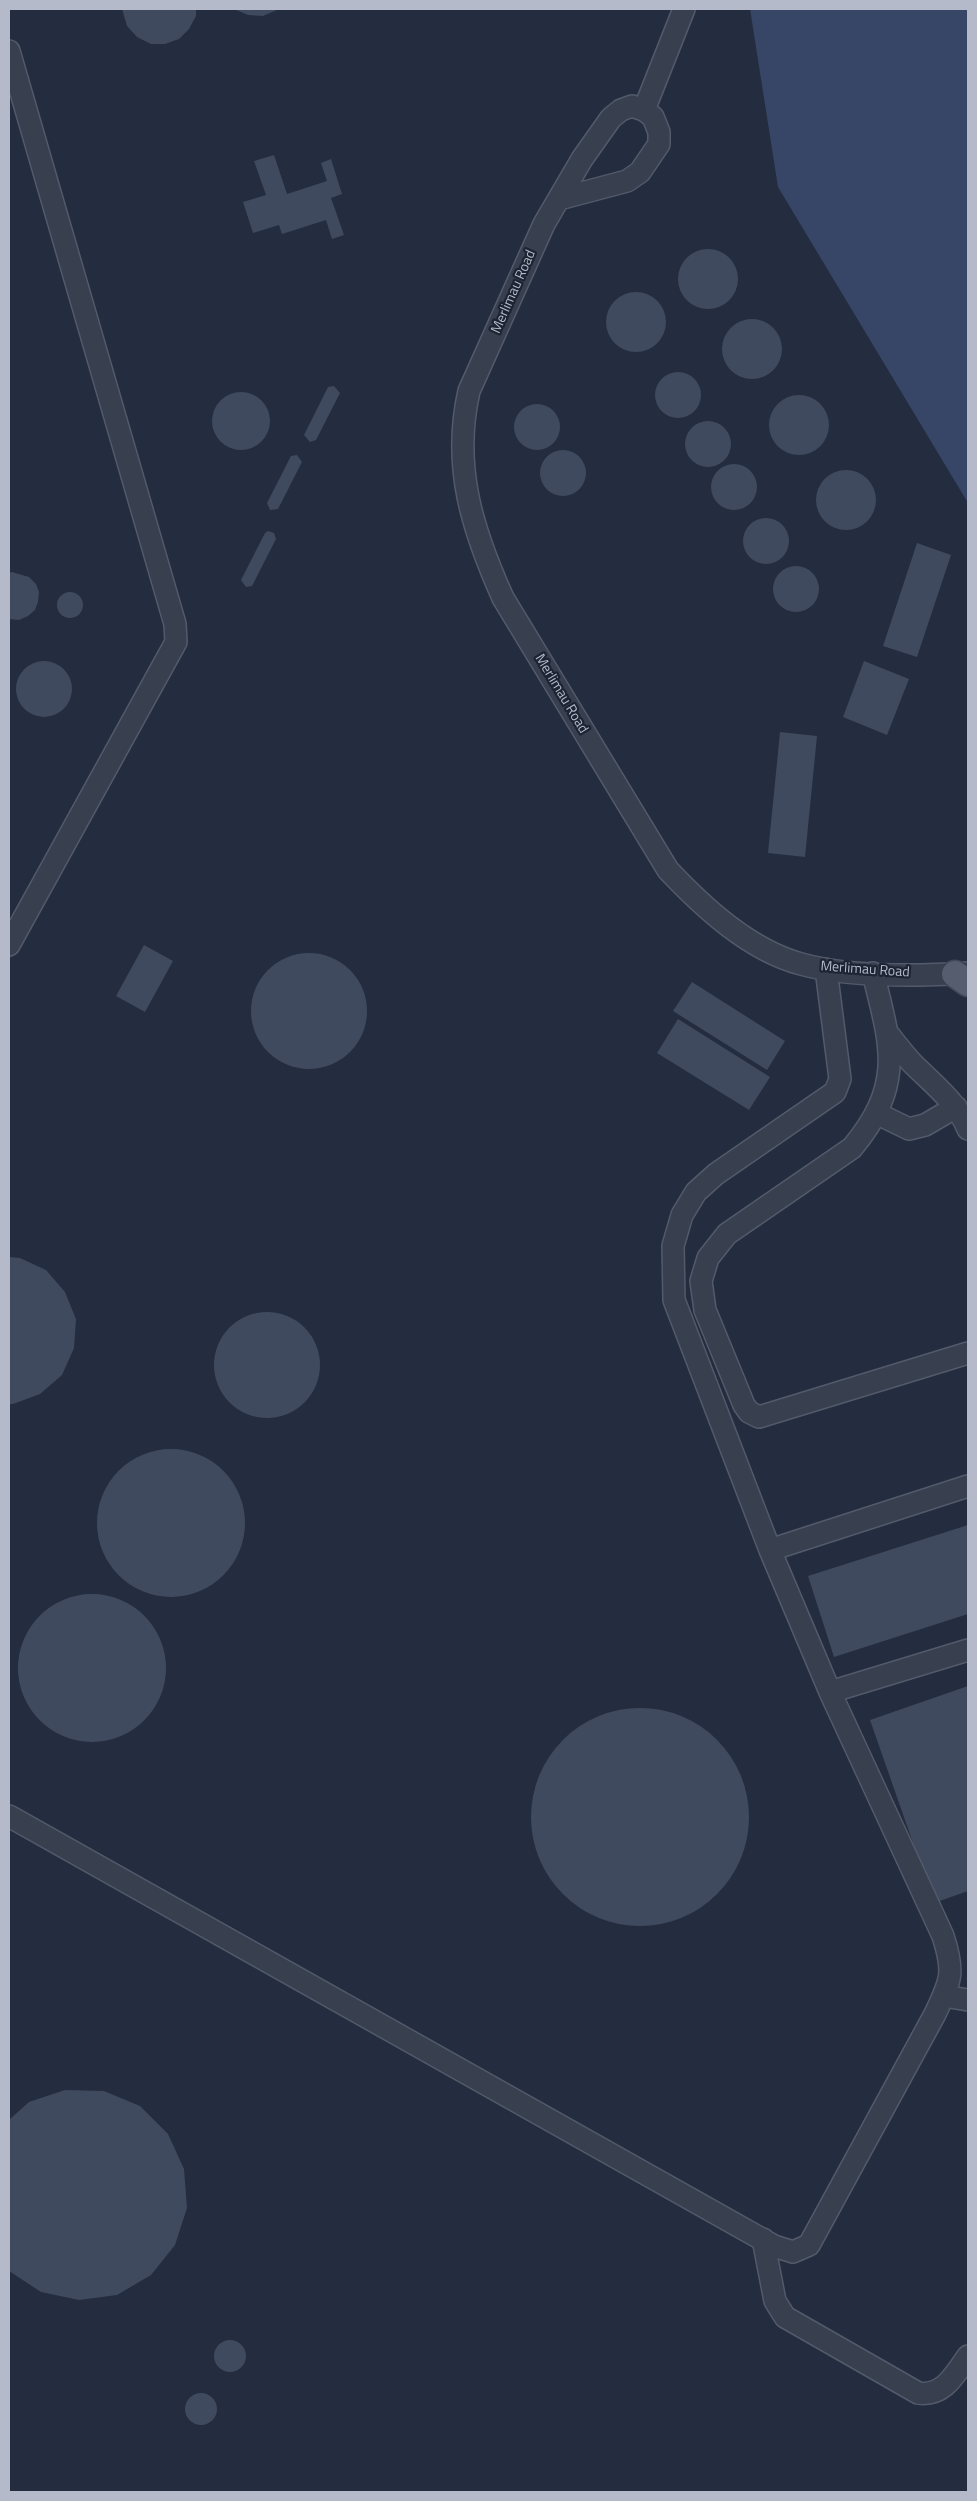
<!DOCTYPE html>
<style>
body{margin:0}
#map{position:relative;width:977px;height:2501px;overflow:hidden;background:#242c3f;font-family:"Titillium Web",sans-serif}
canvas{display:block}
.frame{position:absolute;inset:0;border:10px solid #b4baca;pointer-events:none}
</style>
<div id="map">
<canvas width="977" height="2501"></canvas>
<div class="frame"></div>
</div>
<script>
const g = document.querySelector('canvas').getContext('2d');
g.lineJoin = 'round';
function fill(path, color) { g.fillStyle = color; g.fill(path, 'evenodd'); }
function stroke(path, color, width, dash) { g.strokeStyle = color; g.lineWidth = width; g.lineCap = dash ? 'butt' : 'round'; g.setLineDash(dash || []); g.stroke(path); }
function write(font, color, halo, rows, align = 'center') {
  g.font = font + ' "Titillium Web",sans-serif'; g.lineWidth = 4.5; g.setLineDash([]); g.textBaseline = 'middle'; g.strokeStyle = halo; g.fillStyle = color; for (const [text, x, y, turn = 0] of rows) {
    g.save(); g.translate(x, y); g.rotate((+turn || 0) * Math.PI / 180); g.textAlign = isNaN(turn) ? turn : align; if (halo) g.strokeText(text, 0, 0); g.fillText(text, 0, 0); g.restore();
  }
}
const water = new Path2D(`
 M750,9H968V503L778,187Z`);
const building = new Path2D(`
 M122,9H196V16L189,29L179,39L165,44H151L137,37L127,26Z
 M234,9H279L263,16L248,15Z
 M274,155L287,194L327,181L321,163L331,159L342,194L331,198L344,235L332,239L326,220L282,234L279,225L253,233L243,202L266,195L254,161Z
 M678 279a30 30 0 1 1 60 0a30 30 0 1 1-60 0Z
 M606 322a30 30 0 1 1 60 0a30 30 0 1 1-60 0Z
 M722 349a30 30 0 1 1 60 0a30 30 0 1 1-60 0Z
 M655 395a23 23 0 1 1 46 0a23 23 0 1 1-46 0Z
 M334,386L340,393L316,440L310,442L304,435L328,387Z
 M212 421a29 29 0 1 1 58 0a29 29 0 1 1-58 0Z
 M769 425a30 30 0 1 1 60 0a30 30 0 1 1-60 0Z
 M514 427a23 23 0 1 1 46 0a23 23 0 1 1-46 0Z
 M685 444a23 23 0 1 1 46 0a23 23 0 1 1-46 0Z
 M540 473a23 23 0 1 1 46 0a23 23 0 1 1-46 0Z
 M297,455L302,462L278,509L270,510L267,503L291,456Z
 M711 487a23 23 0 1 1 46 0a23 23 0 1 1-46 0Z
 M816 500a30 30 0 1 1 60 0a30 30 0 1 1-60 0Z
 M743 541a23 23 0 1 1 46 0a23 23 0 1 1-46 0Z
 M268,531L274,533L276,539L252,586L246,587L241,580L265,533Z
 M917,543L951,555L917,657L883,646Z
 M773 589a23 23 0 1 1 46 0a23 23 0 1 1-46 0Z
 M12,572L29,577L36,584L39,592L38,602L35,610L28,616L19,620L9,619V573Z
 M57 605a13 13 0 1 1 26 0a13 13 0 1 1-26 0Z
 M864,661L909,679L887,735L843,717Z
 M16 689a28 28 0 1 1 56 0a28 28 0 1 1-56 0Z
 M780,732L817,736L805,857L768,853Z
 M144,945L173,961L145,1012L116,996Z
 M251 1011a58 58 0 1 1 116 0a58 58 0 1 1-116 0Z
 M692,982L785,1041L767,1070L673,1011Z
 M678,1019L770,1077L749,1110L657,1053Z
 M9,1257L20,1258L46,1270L65,1292L76,1319L74,1348L62,1375L40,1394L13,1404H9Z
 M214 1365a53 53 0 1 1 106 0a53 53 0 1 1-106 0Z
 M97 1523a74 74 0 1 1 148 0a74 74 0 1 1-148 0Z
 M968,1525V1614L834,1657L808,1576Z
 M18 1668a74 74 0 1 1 148 0a74 74 0 1 1-148 0Z
 M968,1686V1891L934,1903L870,1720Z
 M531 1817a109 109 0 1 1 218 0a109 109 0 1 1-218 0Z
 M65,2090L104,2091L140,2106L168,2134L184,2169L187,2208L175,2245L151,2275L117,2295L79,2300L41,2292L9,2271V2120L29,2102Z
 M214 2356a16 16 0 1 1 32 0a16 16 0 1 1-32 0Z
 M185 2409a16 16 0 1 1 32 0a16 16 0 1 1-32 0Z`);
const minor = new Path2D(`
 M9,51L175,624L176,642L9,945
 M644,110L684,9
 M559,199L627,181L640,172L659,144V132L653,117L644,110L632,106L621,110L611,118L582,159L544,224L469,391C452,466 472,529 503,598L668,870C703,907 749,950 801,964C848,977 919,976 968,973
 M873,973C891,1046 905,1084 852,1148L727,1234L708,1258L701,1281L705,1310L744,1405L749,1412L759,1417L968,1353
 M889,1035C896,1044 904,1054 912,1063C932,1083 957,1102 968,1129
 M876,1113L909,1129L925,1125L956,1107
 M770,1550L968,1486
 M830,1692L968,1650
 M9,1816L774,2246L793,2252L809,2245L935,2014C951,1980 955,1973 943,1936L830,1692L770,1550L674,1300L673,1246L682,1215L696,1192L716,1174L835,1092L840,1079L826,969
 M944,1996L968,2000
 M763,2239L775,2301L785,2317L918,2393C944,2397 955,2374 968,2356`);
const major = new Path2D(`
 M955,974L968,983`);
const streetNames = [
 ["Merlimau Road",514,292,-66],
 ["Merlimau Road",561,694,59],
 ["Merlimau Road",865,970,4]
];
fill(water, '#374566');
fill(building, '#404a5e');
stroke(minor, '#535a6a', 24);
stroke(major, '#414858', 29);
stroke(minor, '#383f4f', 21);
stroke(major, '#565d6f', 26);
write('14px', '#b4baca', '#1d2434', streetNames);
</script>
